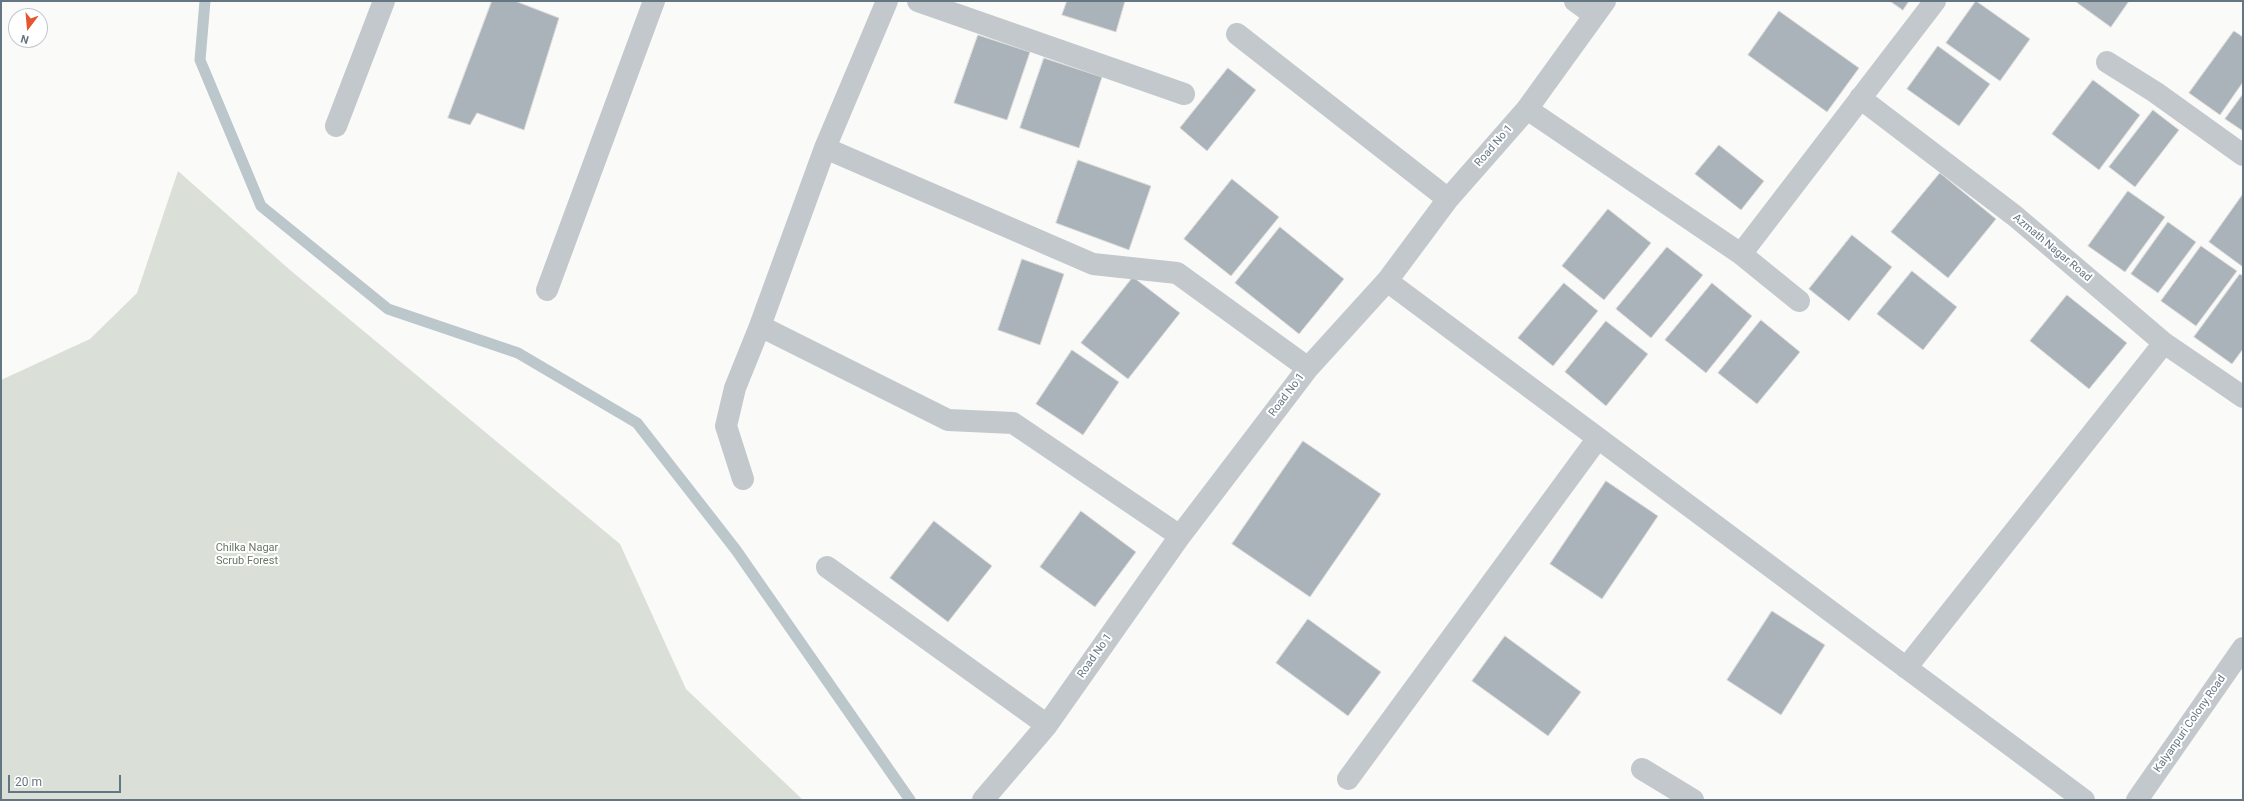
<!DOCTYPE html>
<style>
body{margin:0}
#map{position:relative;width:2244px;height:801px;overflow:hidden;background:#fafaf8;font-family:Roboto,sans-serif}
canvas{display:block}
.frame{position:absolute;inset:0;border:2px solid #657683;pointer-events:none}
.north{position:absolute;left:8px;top:8px;width:40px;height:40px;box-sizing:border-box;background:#fff;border:1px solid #c1c8cd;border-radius:50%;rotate:196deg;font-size:11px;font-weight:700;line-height:16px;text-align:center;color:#657683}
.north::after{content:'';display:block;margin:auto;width:14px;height:18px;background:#e4572e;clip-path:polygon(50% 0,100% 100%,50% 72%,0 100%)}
.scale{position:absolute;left:8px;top:775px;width:113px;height:18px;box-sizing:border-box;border:2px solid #657683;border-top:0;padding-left:5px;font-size:12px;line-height:14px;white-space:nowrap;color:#657683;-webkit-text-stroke:3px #fff;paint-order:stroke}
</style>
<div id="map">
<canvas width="2244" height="801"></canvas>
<div class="frame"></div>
<div class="north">N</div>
<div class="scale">20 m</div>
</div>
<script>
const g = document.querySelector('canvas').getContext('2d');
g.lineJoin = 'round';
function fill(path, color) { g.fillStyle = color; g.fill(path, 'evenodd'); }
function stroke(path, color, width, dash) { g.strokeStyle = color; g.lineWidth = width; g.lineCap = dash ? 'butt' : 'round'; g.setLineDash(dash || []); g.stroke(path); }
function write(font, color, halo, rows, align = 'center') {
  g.font = font + ' Roboto,sans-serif'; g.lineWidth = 4; g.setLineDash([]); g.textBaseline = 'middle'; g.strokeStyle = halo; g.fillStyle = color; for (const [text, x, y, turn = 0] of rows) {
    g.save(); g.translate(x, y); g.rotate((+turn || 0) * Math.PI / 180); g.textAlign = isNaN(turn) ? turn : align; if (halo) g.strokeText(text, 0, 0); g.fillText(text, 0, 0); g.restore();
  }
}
const green = new Path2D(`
 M178,171L290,270L620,544L686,689L803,800H1V380L90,339L137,293Z`);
const stream = new Path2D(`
 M205,1L200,60L261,206L388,309L518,353L637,423L736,550L910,800`);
const building = new Path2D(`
 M492,1H515L559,18L524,130L477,113L470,125L448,118Z
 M1067,1H1125L1116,32L1062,15Z
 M1890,1H1909L1903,10Z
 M1976,1L2030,39L2000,81L1946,43Z
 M2075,1H2129L2111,27Z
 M1779,11L1859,68L1827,112L1748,55Z
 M2234,31L2243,37V82L2220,115L2189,93Z
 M978,35L1030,52L1007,120L954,103Z
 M1938,46L1990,84L1959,126L1907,89Z
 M1044,58L1102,77L1079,148L1020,128Z
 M1228,68L1256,90L1207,151L1180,128Z
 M2093,80L2140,115L2099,170L2052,134Z
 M2243,94V131L2225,119Z
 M2153,110L2179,130L2135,187L2109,167Z
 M1719,145L1764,181L1741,210L1695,174Z
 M1078,160L1151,186L1129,250L1056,223Z
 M1940,173L1996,219L1948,278L1891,232Z
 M1232,179L1279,217L1231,276L1184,239Z
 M2128,191L2165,217L2125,272L2088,246Z
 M2243,194V267L2209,242Z
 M1608,209L1651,243L1604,300L1562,266Z
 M2168,222L2196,242L2158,293L2131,274Z
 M1280,227L1344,279L1299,334L1235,283Z
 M1852,235L1892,267L1849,321L1809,289Z
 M2201,246L2237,271L2196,326L2161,301Z
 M1667,247L1703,275L1651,338L1616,309Z
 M1022,259L1064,274L1040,345L998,330Z
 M1912,271L1957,307L1923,350L1877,314Z
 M2240,274L2243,276V349L2232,364L2194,337Z
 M1133,277L1180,313L1128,379L1081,343Z
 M1564,283L1598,311L1553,366L1518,338Z
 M1712,283L1752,316L1706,373L1665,340Z
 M2067,295L2127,343L2089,389L2030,341Z
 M1761,320L1800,352L1757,404L1718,373Z
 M1606,321L1648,354L1606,406L1565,372Z
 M1072,350L1119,382L1083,435L1036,404Z
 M1303,441L1381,494L1310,597L1232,544Z
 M1606,481L1658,516L1602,599L1550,564Z
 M1081,511L1136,552L1095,607L1040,567Z
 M934,521L992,566L948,622L890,578Z
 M1772,611L1825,645L1781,715L1727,680Z
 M1308,619L1381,672L1348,716L1276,663Z
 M1505,636L1581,692L1548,736L1472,681Z`);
const street = new Path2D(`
 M887,1L825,148L1093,264L1177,273L1308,368
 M918,1L1184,94
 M1575,1L1594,15
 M1237,34L1448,199
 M2107,62L2155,92L2243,155
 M1860,98L2015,216L2164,343L2243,397
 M1527,109L1741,254L1799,301
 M336,126L384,1
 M1741,254L1935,1
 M1387,281L2084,800
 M547,290L654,1
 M760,326L948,420L1013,423L1180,536
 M743,479L726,426L735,388L760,326L825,148
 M827,567L1047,725
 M1906,668L2164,343
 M1642,769L1693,800
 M1348,779L1598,438
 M983,800L1047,725L1180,536L1308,368L1387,281L1448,199L1527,109L1605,1
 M2137,800L2243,648`);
const streetNames = [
 ["Road No 1",1494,146,-49],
 ["Azmath Nagar Road",2052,248,40],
 ["Road No 1",1287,395,-53],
 ["Road No 1",1095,656,-55],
 ["Kalyanpuri Colony Road",2190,724,-55]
];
const parkNames = [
 ["Chilka Nagar",247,548],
 ["Scrub Forest",247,561]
];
fill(green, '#dadfd7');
stroke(stream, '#bbc7cb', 11);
fill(building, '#aab3b9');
stroke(building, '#dcdcda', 1);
stroke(street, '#c3c8cc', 22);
write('11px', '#657683', '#fff', streetNames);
write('11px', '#687a64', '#fff', parkNames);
</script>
